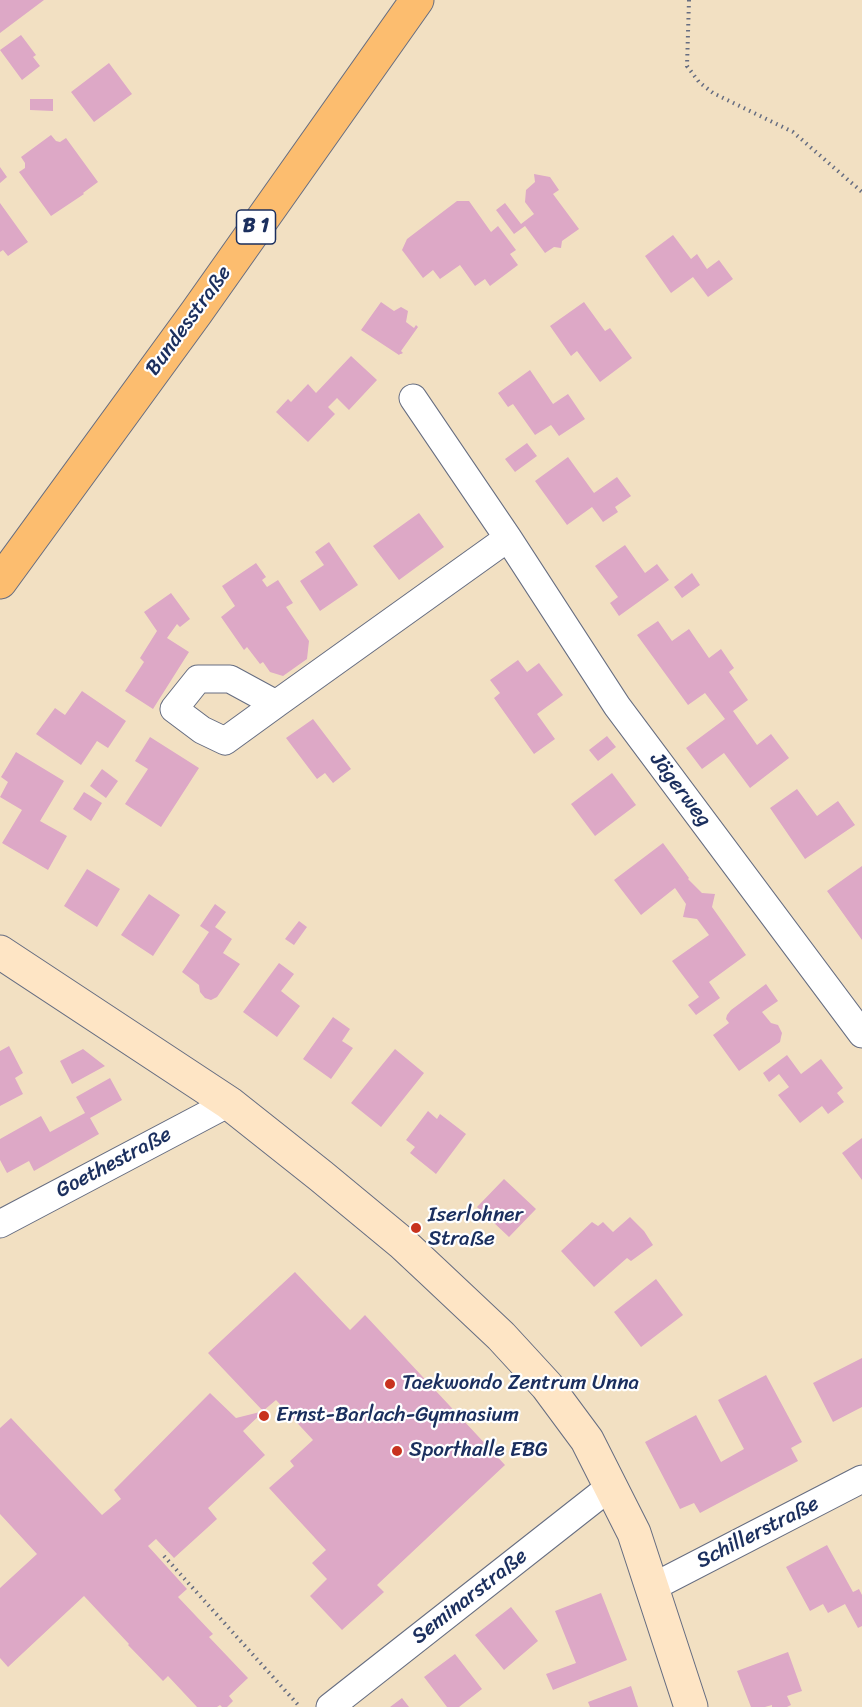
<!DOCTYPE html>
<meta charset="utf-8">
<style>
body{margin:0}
canvas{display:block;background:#f2e0c2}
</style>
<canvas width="862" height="1707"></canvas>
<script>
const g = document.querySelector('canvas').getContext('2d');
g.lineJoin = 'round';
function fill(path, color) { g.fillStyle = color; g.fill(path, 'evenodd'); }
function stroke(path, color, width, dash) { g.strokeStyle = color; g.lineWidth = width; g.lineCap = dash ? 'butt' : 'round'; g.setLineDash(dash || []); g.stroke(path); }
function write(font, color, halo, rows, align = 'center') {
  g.font = font + ' Sriracha,sans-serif'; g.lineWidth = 4.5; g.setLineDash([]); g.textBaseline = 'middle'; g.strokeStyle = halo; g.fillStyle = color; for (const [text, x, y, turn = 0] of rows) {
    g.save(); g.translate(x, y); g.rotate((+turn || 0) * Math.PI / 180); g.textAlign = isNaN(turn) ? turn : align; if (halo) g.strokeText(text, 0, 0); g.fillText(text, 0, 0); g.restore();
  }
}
const building = new Path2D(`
 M0,0H44L0,33Z
 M21,35L36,55L33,57L40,66L22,80L0,50Z
 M109,63L132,94L94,122L71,92Z
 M30,99H53V111L30,110Z
 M51,135L56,141L60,142L66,138L98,182L83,193L84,194L51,216L19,172L25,168V163L21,157Z
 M0,167L7,177L0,183Z
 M534,174L550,177L559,190L553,194L579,229L562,241L561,248L554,247L545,253L525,226L514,234L496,210L505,203L521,224L534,214L525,202L526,190L535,182Z
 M457,201H469L491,232L498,226L516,250L510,254L518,265L490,286L485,279L475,286L460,265L440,279L433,270L423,278L402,250L407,239Z
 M0,203L28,242L8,256L3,250L0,252Z
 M673,235L691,259L697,254L707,269L719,260L733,279L708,297L693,277L671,293L645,256Z
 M381,302L394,311L401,307L408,311L406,322L414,328L416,325L418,327L401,351L403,353L401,354H400L399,355L361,330Z
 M584,302L605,331L610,328L632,358L600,382L577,351L571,356L550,326Z
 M351,356L377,380L349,410L337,398L328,407L335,414L308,442L276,412L288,399L291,402L308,384L316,393Z
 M530,370L553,404L568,394L585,419L559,436L551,425L535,435L513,404L508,407L498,393Z
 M527,443L537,456L515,472L505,459Z
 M568,457L594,493L617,477L631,496L615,507L618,512L603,522L592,507L567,525L535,481Z
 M419,513L444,547L399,580L373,546Z
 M329,542L358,585L320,611L300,581L324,565L315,552Z
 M625,545L645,573L657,564L669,580L619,616L610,603L618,597L595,566Z
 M256,563L266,577L262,580L267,587L278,580L293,603L286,607L309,641L307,659L283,676L270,672L263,662L260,664L247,647L244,650L221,617L235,606L222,586Z
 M692,573L700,585L682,598L674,587Z
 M171,593L190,619L180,627L177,624L167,638L189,652L153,709L125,691L144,662L140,658L157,631L144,612Z
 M658,621L672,641L689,629L709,658L721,649L734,668L729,672L748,700L733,711L757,745L771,734L789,758L750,788L724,753L702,769L686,748L725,719L705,693L688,705L637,635Z
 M518,660L527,672L539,663L563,695L537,714L555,739L534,754L494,698L500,693L490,680Z
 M82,691L126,721L108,748L97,741L81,765L36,734L55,708L65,715Z
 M313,719L351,769L333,783L325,773L317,779L286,738Z
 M607,736L616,747L598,761L589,750Z
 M150,737L199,768L161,827L125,804L148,769L135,761Z
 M16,752L64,781L40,821L67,836L48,870L2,843L22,810L0,797L8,782L1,777Z
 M102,769L118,781L106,798L90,786Z
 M612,773L636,805L595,836L571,804Z
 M797,789L817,816L838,801L855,825L805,859L770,808Z
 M84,792L102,803L91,821L73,809Z
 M663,843L689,878L688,879L702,893L715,894L712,907L746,955L709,982L720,998L696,1015L688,1005L699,997L672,961L709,935L697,919L683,917L686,904L675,888L641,915L614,880Z
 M862,866V940L827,891Z
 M87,869L120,889L97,927L64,906Z
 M149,894L180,915L153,956L121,935Z
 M215,904L226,912L215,927L232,939L223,953L240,964L217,997L211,1000L205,998L200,992L199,985L182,972L209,932L200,926Z
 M299,921L307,927L294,945L285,939Z
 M279,963L294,974L281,991L300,1006L277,1037L243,1012Z
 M766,984L778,1001L762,1012L771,1023L778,1025L782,1033L781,1037L780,1042L739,1071L713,1035L729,1023L726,1019L727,1015L731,1010Z
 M333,1017L350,1029L342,1041L353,1048L331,1079L303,1059Z
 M9,1046L23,1073L15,1078L23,1094L0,1106V1051Z
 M83,1049L105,1066L72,1084L60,1061Z
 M395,1049L424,1073L381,1127L351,1103Z
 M787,1055L801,1074L821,1059L843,1088L837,1093L844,1102L828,1114L822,1106L800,1123L778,1095L789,1087L779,1074L769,1082L763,1073Z
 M110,1078L122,1100L90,1118L99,1134L34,1171L29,1161L7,1173L0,1160V1139L41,1116L50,1132L85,1113L76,1097Z
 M428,1111L437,1119L440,1114L466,1134L436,1174L410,1153L415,1147L406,1140Z
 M862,1138V1180L842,1153Z
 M504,1179L536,1209L509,1237L477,1207Z
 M630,1217L644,1231L653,1245L631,1261L627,1258L594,1287L561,1251L592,1222L598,1226L603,1222L613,1232Z
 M295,1272L350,1330L365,1315L505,1465L377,1585L384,1592L342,1630L310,1596L327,1579L312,1563L326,1550L269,1488L294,1466L290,1461L313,1440L276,1400L263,1411L208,1353Z
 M656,1279L683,1315L641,1347L614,1312Z
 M862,1358V1407L833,1422L813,1383Z
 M766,1375L802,1442L791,1448L798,1461L700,1513L694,1503L680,1509L645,1442L696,1415L721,1462L744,1449L718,1400Z
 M210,1393L236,1418L264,1411L243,1431L265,1455L208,1508L217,1519L174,1558L156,1539L148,1546L187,1589L178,1597L213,1634L209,1637L248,1678L229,1696L233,1701L227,1707H222L220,1705L217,1707H197L168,1676L163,1681L128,1645L129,1644L84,1596L8,1667L0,1658V1588L37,1554L0,1514V1428L11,1418L102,1515L121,1499L114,1490Z
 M827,1545L853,1592L859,1589L862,1595V1626L858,1628L845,1604L828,1613L823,1604L810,1611L786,1567Z
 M601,1593L627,1660L553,1690L546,1674L576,1663L555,1611Z
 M511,1607L538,1641L504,1670L475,1635Z
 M788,1652L802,1691L787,1696L791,1705L787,1707H772V1705L765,1707H751L737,1671Z
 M455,1654L482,1689L459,1707H447L424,1677Z
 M631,1686L638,1707H590L588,1702Z
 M402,1698L409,1707H390Z`);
const path = new Path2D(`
 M689,0L687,66L699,82L713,93L793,132L862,192
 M164,1556L300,1707`);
const street = new Path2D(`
 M413,398L508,538L617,706L862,1034
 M276,704L225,741L202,730L174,709L198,679H230L276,704L508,538
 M0,1224L229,1103
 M653,1587L862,1479
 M330,1707L611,1486`);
const secondary = new Path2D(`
 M0,952L229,1103L321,1176L402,1243L433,1272L501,1336L547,1386L587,1440L634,1533L691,1707`);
const primary = new Path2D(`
 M0,582L196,313L417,0`);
const markers = [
 [416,1228,6,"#c8321e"],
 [390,1384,6,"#c8321e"],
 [264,1416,6,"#c8321e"],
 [397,1451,6,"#c8321e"]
];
const shields = [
 [256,227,39]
];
const shieldNames = [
 ["B 1",256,227]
];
const streetNames = [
 ["Bundesstraße",189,321,-54],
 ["Jägerweg",680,790,53],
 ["Goethestraße",114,1163,-28],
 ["Schillerstraße",758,1533,-27],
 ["Seminarstraße",470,1597,-38]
];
const poiNames = [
 ["Iserlohner",428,1216],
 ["Straße",428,1240],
 ["Taekwondo Zentrum Unna",402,1384],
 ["Ernst-Barlach-Gymnasium",276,1416],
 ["Sporthalle EBG",409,1451]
];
fill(building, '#dda8c6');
stroke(street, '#666d81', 29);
stroke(secondary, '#666d81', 35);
stroke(primary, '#666d81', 35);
stroke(path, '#666d81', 4, [1.5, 4.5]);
stroke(street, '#fff', 27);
stroke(secondary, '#fee5c5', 33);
stroke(primary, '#fcbd6f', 33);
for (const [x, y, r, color] of markers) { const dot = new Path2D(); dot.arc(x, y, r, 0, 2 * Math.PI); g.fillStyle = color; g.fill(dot); stroke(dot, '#fff', 2); }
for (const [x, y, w] of shields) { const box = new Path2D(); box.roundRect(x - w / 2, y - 17, w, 34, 4.5); g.fillStyle = '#fff'; g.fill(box); stroke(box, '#1b2f5e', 1.5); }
write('bold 20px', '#1b2f5e', null, shieldNames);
write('21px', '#1b2f5e', '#fff', streetNames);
write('21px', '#1b2f5e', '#fff', poiNames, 'left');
</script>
